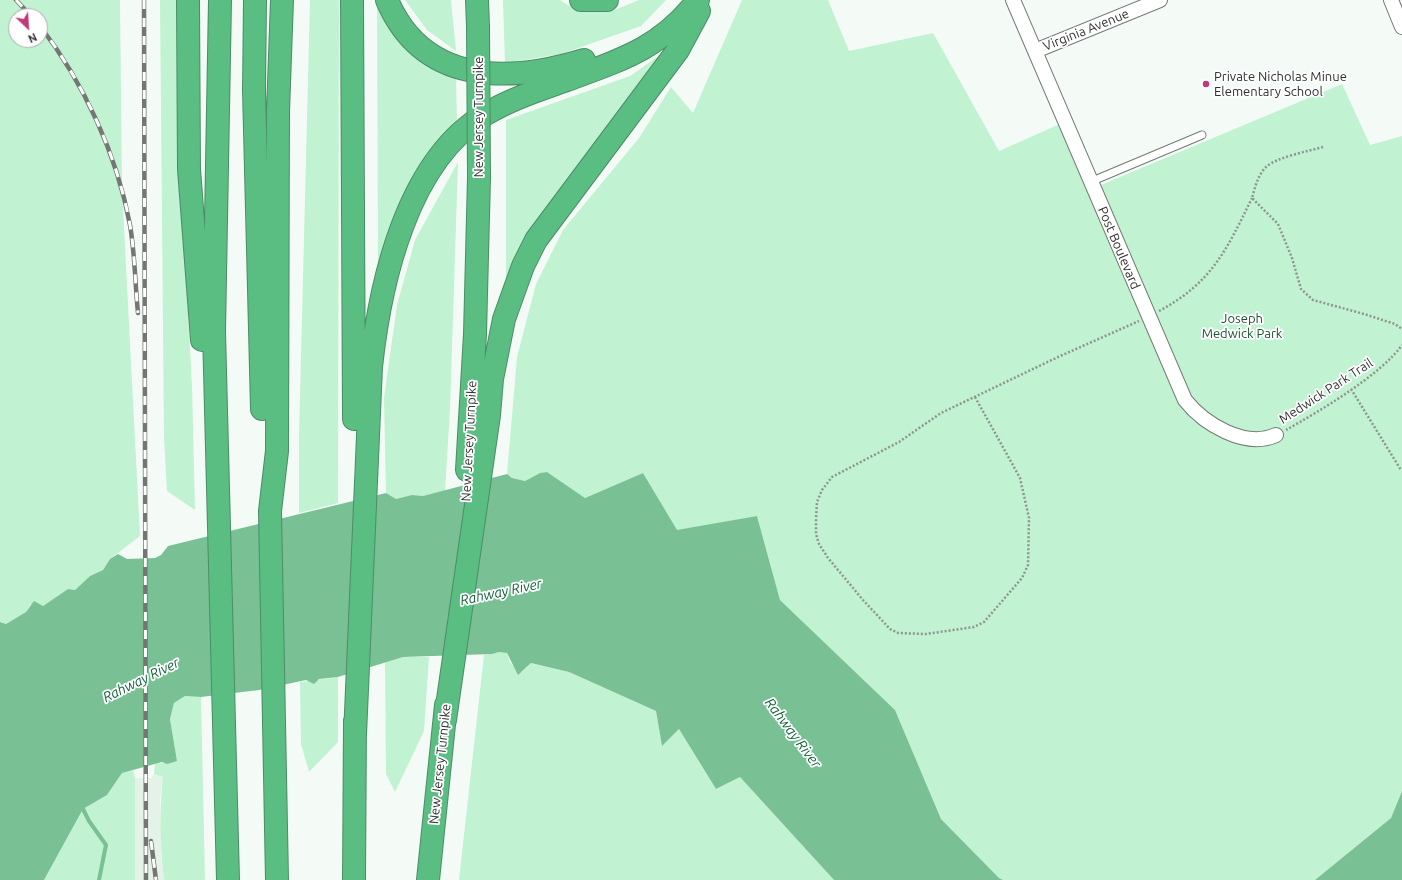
<!DOCTYPE html>
<style>
body{margin:0}
#map{position:relative;width:1402px;height:880px;overflow:hidden;background:#f4fbf6;font-family:Ubuntu,sans-serif}
canvas{display:block}
.north{position:absolute;left:8px;top:8px;width:40px;height:40px;box-sizing:border-box;background:#fff;border:1px solid #acadac;border-radius:50%;rotate:155deg;font-size:11px;font-weight:700;line-height:16px;text-align:center;color:#2f312f}
.north::after{content:'';display:block;margin:auto;width:14px;height:18px;background:#c03978;clip-path:polygon(50% 0,100% 100%,50% 72%,0 100%)}
</style>
<div id="map">
<canvas width="1402" height="880"></canvas>
<div class="north">N</div>
</div>
<script>
const g = document.querySelector('canvas').getContext('2d');
g.lineJoin = 'round';
function fill(path, color) { g.fillStyle = color; g.fill(path, 'evenodd'); }
function stroke(path, color, width, dash) { g.strokeStyle = color; g.lineWidth = width; g.lineCap = dash ? 'butt' : 'round'; g.setLineDash(dash || []); g.stroke(path); }
function write(font, color, halo, rows, align = 'center') {
  g.font = font + ' Ubuntu,sans-serif'; g.lineWidth = 3.5; g.setLineDash([]); g.textBaseline = 'middle'; g.strokeStyle = halo; g.fillStyle = color; for (const [text, x, y, turn = 0] of rows) {
    g.save(); g.translate(x, y); g.rotate((+turn || 0) * Math.PI / 180); g.textAlign = isNaN(turn) ? turn : align; if (halo) g.strokeText(text, 0, 0); g.fillText(text, 0, 0); g.restore();
  }
}
const built = new Path2D(`
 M154,774L163,777L160,799L161,855L164,880H135V778H151Z`);
const green = new Path2D(`
 M0,0H120L122,189L140,536L110,559L103,570L90,576L75,590L68,589L43,606L30,605L26,612L6,624L0,622ZM16,16H40V40H16Z
 M160,0H179L182,203L192,385L195,510L167,491L164,438Z
 M310,0H339L338,503L299,513V436Z
 M377,0L398,38L430,67L456,75L457,127L378,269Z
 M405,0H451L456,51L427,30Z
 M503,0H560L576,10L612,11L639,0H666L641,26L561,54L505,63Z
 M742,0H828L849,51L933,33L999,151L1069,120L1096,187L1342,84L1370,145L1402,136V791L1391,818L1315,880H1003L999,878L941,819L895,710L780,600L757,516L677,531L643,473L585,498L547,472L540,473L525,481L512,478L507,474L517,357L536,284L563,230L639,138L671,87L693,113Z
 M669,49L506,282V120L630,76Z
 M458,162L450,409L445,491L423,496L412,495L396,499L386,493L384,398L397,305L415,240Z
 M499,652L507,653L510,663L522,672L531,663L569,672L656,711L662,746L679,729L716,789L740,777L834,880H459L484,655Z
 M403,657H429L424,731L395,792L386,774L385,662Z
 M338,677V742L309,772L301,744L300,682Z
 M185,696L201,697L205,880H164C160,847 159,810 163,777L154,774L155,764L177,761L170,719L174,703Z
 M133,770L135,778V880H44L83,809L107,795L122,773Z`);
const water = new Path2D(`
 M547,472L585,498L643,473L677,530L757,516L780,600L895,710L941,819L999,878L1003,880H834L740,777L716,789L679,729L662,746L656,711L569,672L531,663L518,675L507,653L499,652L492,654L403,657L338,677L319,679L314,684L306,680L259,690L201,697L185,696L174,703L170,719L177,761L167,764L162,762L122,773L107,795L83,809L44,880H0V622L6,624L26,612L34,601L43,606L68,589L75,590L90,576L103,570L110,559L118,554L127,559L155,558L161,555L168,546L386,493L396,499L412,495L423,496L507,474L512,478L525,481L540,473Z
 M1402,791V880H1315L1391,818Z`);
const stream = new Path2D(`
 M81,805L89,821L106,845L99,880`);
const path = new Path2D(`
 M1323,147C1309,151 1277,157 1266,167C1258,175 1255,187 1252,198L1278,224L1292,258L1301,289L1313,300L1364,314L1395,324L1402,329
 M1159,311C1212,283 1227,249 1252,198
 M1351,389L1401,470
 M975,397L1020,478L1029,518L1028,565L1022,578L984,622L974,627L926,634L898,633L890,629L863,600L828,558L819,544L816,534V519L817,502L822,490L832,477L899,442L941,413L1058,357L1139,321
 M1286,430C1318,412 1381,375 1402,345`);
const lane = new Path2D(`
 M1090,182L1202,135`);
const street = new Path2D(`
 M1013,0L1185,400C1204,424 1245,449 1276,435
 M1391,0L1402,27
 M1035,51L1160,0`);
const highway = new Path2D(`
 M188,0L189,169L202,340
 M220,0L214,331L228,880
 M255,0L254,90L262,409
 M352,0L354,419
 M387,0C423,85 508,83 584,60
 M477,0L478,26
 M581,0H607
 M467,470L475,334L479,177
 M445,720L489,415L492,379L504,319L523,266L536,240L678,50L699,11
 M355,735L371,367C380,283 407,160 486,114C511,99 539,90 567,80C621,60 661,48 698,0
 M277,880L270,511L277,451L278,112L282,0
 M354,880L355,721
 M428,880L446,705`);
const rail = new Path2D(`
 M16,0L31,16
 M144,0L146,880
 M40,26C84,83 117,155 130,225C135,254 135,284 138,313
 M151,841L156,880`);
const highwayBridge = new Path2D(`
 M478,26L479,177`);
const markers = [
 [1206,84,4,"#c03978"]
];
const streetNames = [
 ["Virginia Avenue",1086,30,-22],
 ["New Jersey Turnpike",479,117,-90],
 ["Post Boulevard",1119,248,67],
 ["Medwick Park Trail",1326,391,-33],
 ["New Jersey Turnpike",469,441,-87],
 ["New Jersey Turnpike",440,764,-84]
];
const poiNames = [
 ["Private Nicholas Minue",1214,77],
 ["Elementary School",1214,92]
];
const parkNames = [
 ["Joseph",1242,319],
 ["Medwick Park",1242,334]
];
const waterNames = [
 ["Rahway River",501,592,-12],
 ["Rahway River",141,680,-26],
 ["Rahway River",793,733,53]
];
fill(built, '#e4f2e8');
fill(green, '#c1f2d1');
fill(water, '#79c194');
stroke(stream, '#79c194', 4);
stroke(lane, '#747a76', 9);
stroke(street, '#747a76', 16);
stroke(highway, '#4b8d66', 24);
stroke(path, '#909491', 2.5, [2, 2]);
stroke(lane, '#fff', 7);
stroke(street, '#fff', 14);
stroke(highway, '#5abe83', 22);
stroke(rail, '#737673', 4.5);
stroke(rail, '#fff', 3, [9]);
stroke(highwayBridge, '#4b8d66', 24, []);
stroke(highwayBridge, '#5abe83', 22);
for (const [x, y, r, color] of markers) { const dot = new Path2D(); dot.arc(x, y, r, 0, 2 * Math.PI); g.fillStyle = color; g.fill(dot); stroke(dot, '#fff', 1.5); }
write('13px', '#2f312f', '#fff', streetNames);
write('13px', '#2f312f', '#fff', poiNames, 'left');
write('13px', '#1c5233', '#fff', parkNames);
write('italic 14px', '#11653b', '#fff', waterNames);
</script>
